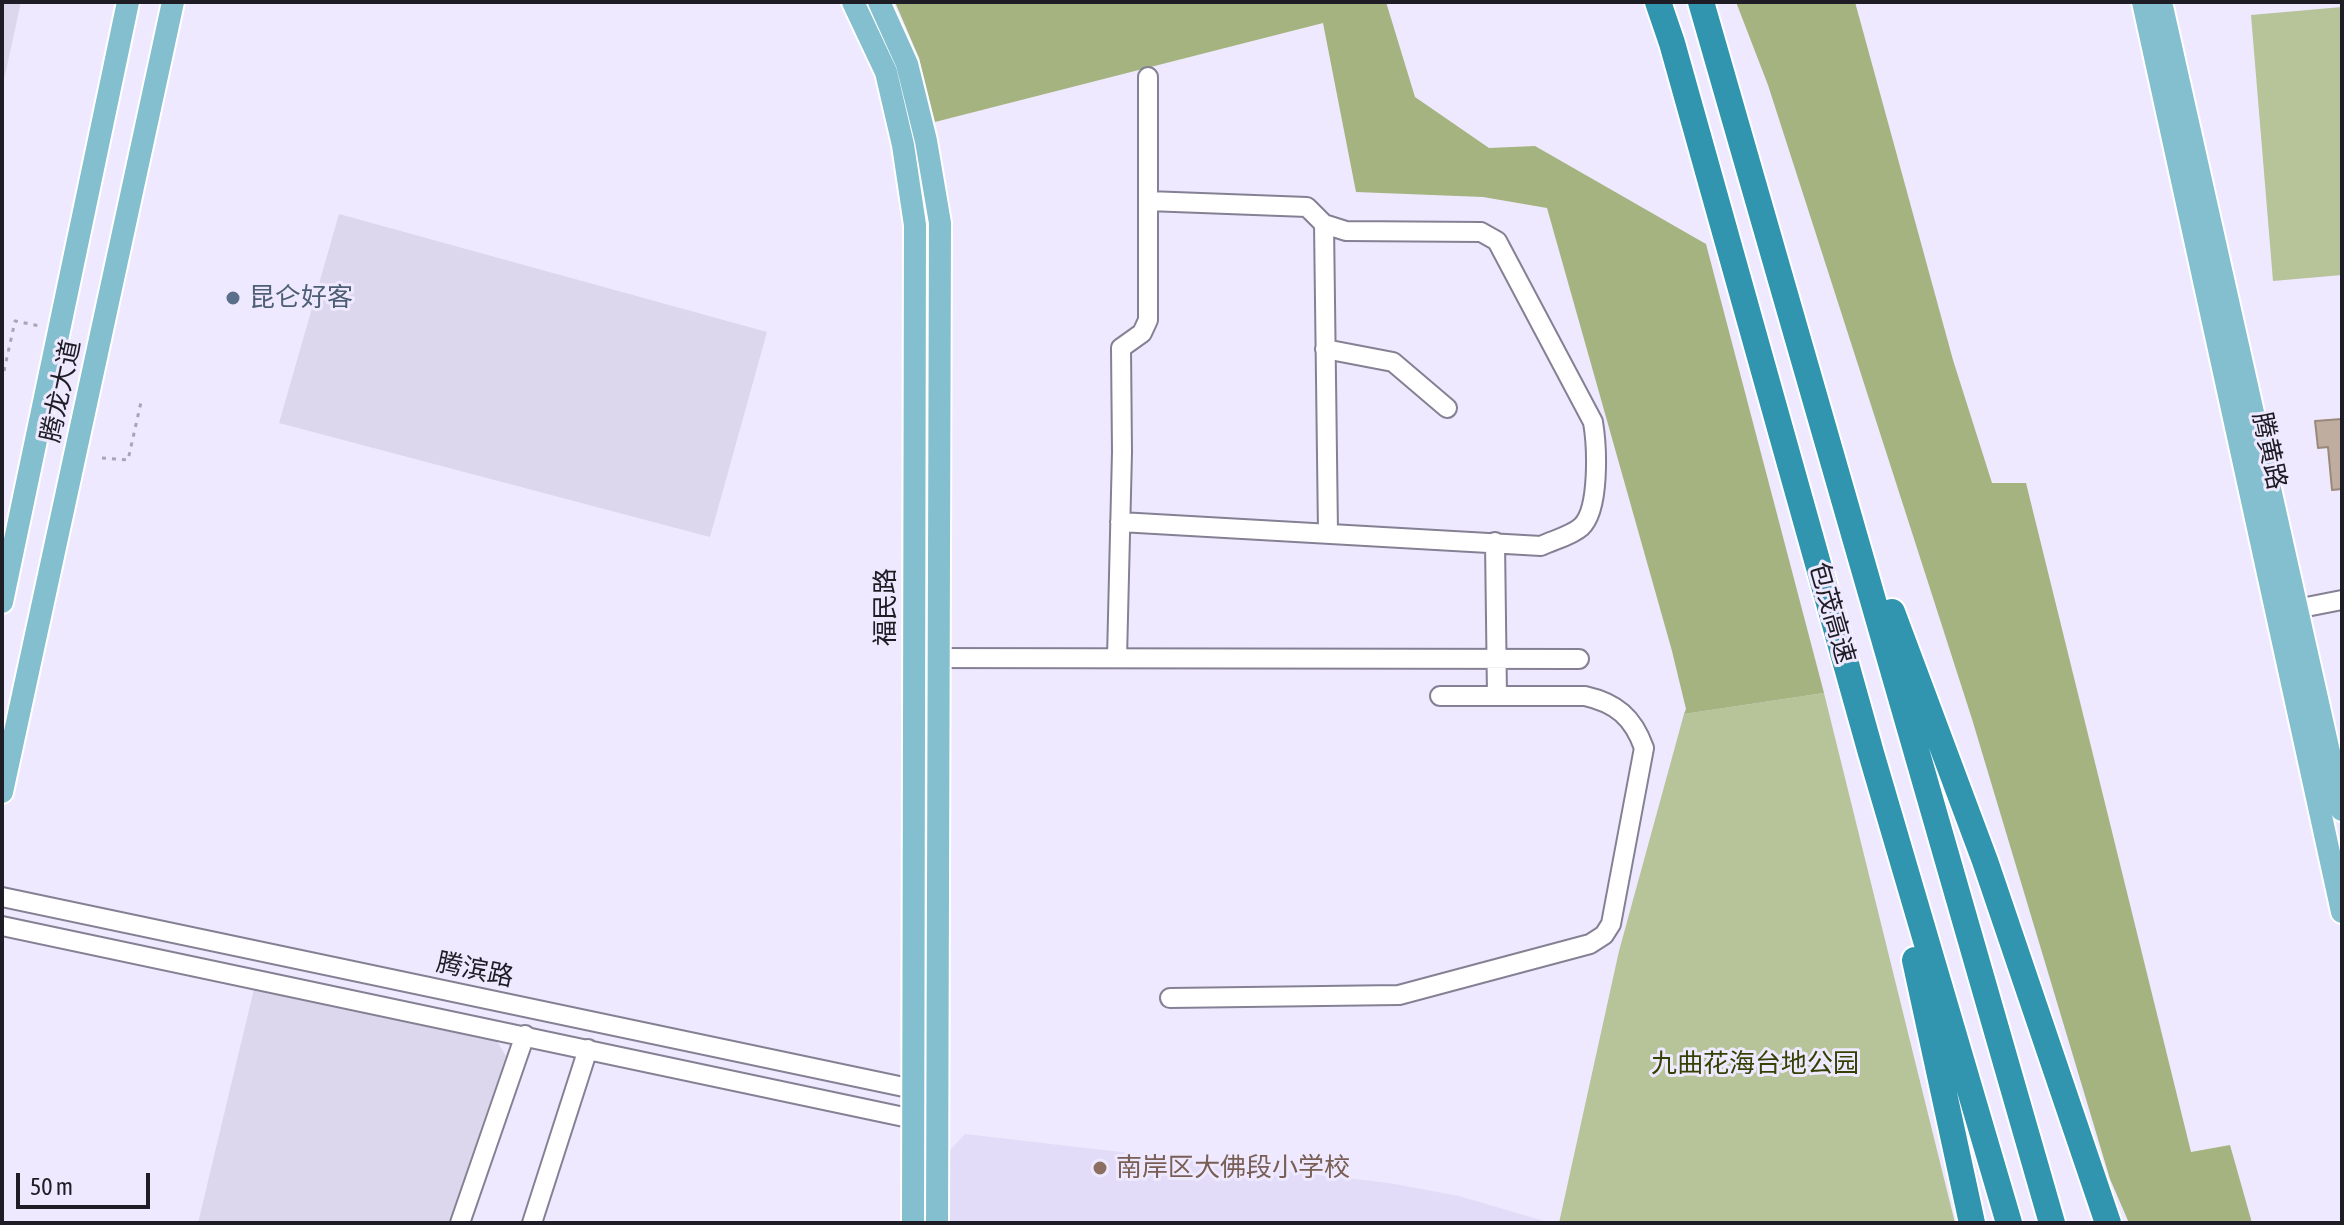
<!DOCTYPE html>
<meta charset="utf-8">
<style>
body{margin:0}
#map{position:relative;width:2344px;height:1225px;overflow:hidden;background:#eee9fe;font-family:"Asap Condensed",sans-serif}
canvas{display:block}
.frame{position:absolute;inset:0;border:4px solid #1e1c24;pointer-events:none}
.scale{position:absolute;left:16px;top:1173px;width:134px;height:36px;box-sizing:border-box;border:4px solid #1e1c24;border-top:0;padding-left:10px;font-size:24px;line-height:28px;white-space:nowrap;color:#1e1c24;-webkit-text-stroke:6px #eee9fe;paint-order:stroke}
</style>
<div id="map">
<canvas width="2344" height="1225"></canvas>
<div class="frame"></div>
<div class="scale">50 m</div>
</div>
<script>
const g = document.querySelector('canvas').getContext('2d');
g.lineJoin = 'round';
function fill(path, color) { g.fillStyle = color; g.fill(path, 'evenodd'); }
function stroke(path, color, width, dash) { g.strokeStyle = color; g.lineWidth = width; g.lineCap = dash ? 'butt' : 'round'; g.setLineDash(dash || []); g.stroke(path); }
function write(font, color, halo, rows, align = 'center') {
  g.font = font + ' "Asap Condensed","Noto Sans SC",sans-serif'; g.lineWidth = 6; g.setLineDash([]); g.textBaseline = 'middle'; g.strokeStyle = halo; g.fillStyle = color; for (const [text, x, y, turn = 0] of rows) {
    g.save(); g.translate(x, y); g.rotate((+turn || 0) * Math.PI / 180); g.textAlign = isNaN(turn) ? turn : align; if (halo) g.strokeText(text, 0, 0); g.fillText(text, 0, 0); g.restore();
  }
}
const commercial = new Path2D(`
 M2,2H21L2,89Z
 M339,214L767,332L710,537L279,423Z
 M254,989L495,1038L506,1056L449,1223H198Z`);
const built = new Path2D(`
 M965,1134L1389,1183L1459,1196L1551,1223H948V1152Z`);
const green = new Path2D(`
 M2342,7V275L2273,281L2251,15Z
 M1824,693L1955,1223H1559L1619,951L1684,714Z`);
const forest = new Path2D(`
 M895,2H1386L1415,97L1489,148L1535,146L1706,244L1824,693L1684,714L1686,709L1672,651L1547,208L1483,197L1356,192L1323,23L935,122L919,58Z
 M1736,2H1855L1953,360L1992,483H2026L2191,1152L2230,1145L2252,1223H2129L2110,1179L1972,719L1768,85Z`);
const building = new Path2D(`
 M2342,419V489L2332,490L2328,447L2318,448L2315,421Z`);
const path = new Path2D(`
 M4,371L15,321L40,326
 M102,458L128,460L141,402`);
const minor = new Path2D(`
 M1324,224L1328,533
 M1325,349L1393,362L1447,408
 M1120,522L1541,546C1553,540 1571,536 1581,527C1600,510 1597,446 1593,422L1497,241L1481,232L1346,231L1324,224L1307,207L1148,201
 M1495,542L1497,696
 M2286,611L2342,600
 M914,658L1579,659
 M1117,658L1122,452L1121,348L1142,333L1148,320V77
 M2,897L937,1094
 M2,926L937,1124
 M1170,998L1399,995L1590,944L1604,935L1611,924L1644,748C1633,717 1616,703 1585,696H1440
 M460,1223L525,1035
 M532,1223L588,1049`);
const major = new Path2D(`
 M853,2L886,72L903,145L915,225L913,1223
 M879,2L907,64L926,141L940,223L937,1223
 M2143,2L2342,912
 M2161,2L2342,810
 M2,602L128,2
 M2,792L173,2`);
const highway = new Path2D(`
 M1658,2L1672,43L1871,753L2009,1223
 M1701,2L2052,1223
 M1892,612L1985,861L2108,1223
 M1915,960L1972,1223`);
const markers = [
 [233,298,8,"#5c6f8a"],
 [1100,1168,8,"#8d6e63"]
];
const serviceNames = [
 ["昆仑好客",249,298]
];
const streetNames = [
 ["腾龙大道",61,391,-78],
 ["腾黄路",2269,451,78],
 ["福民路",886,607,-90],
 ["包茂高速",1832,613,74],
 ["腾滨路",475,970,12]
];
const parkNames = [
 ["九曲花海台地公园",1755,1064]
];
const educationNames = [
 ["南岸区大佛段小学校",1116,1168]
];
fill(commercial, '#dcd7ec');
fill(built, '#e3dcf8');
fill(green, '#b7c399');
fill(forest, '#a4b37f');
fill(building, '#bfad9f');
stroke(building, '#9a897b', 2);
stroke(minor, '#858093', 22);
stroke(major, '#fff', 26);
stroke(highway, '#fff', 30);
stroke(path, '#a9a5b5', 3, [4, 6]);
stroke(minor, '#fff', 18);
stroke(major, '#84bfcf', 22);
stroke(highway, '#3295af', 26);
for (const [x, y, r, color] of markers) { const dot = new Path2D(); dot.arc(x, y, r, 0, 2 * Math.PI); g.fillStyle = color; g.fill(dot); stroke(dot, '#eee9fe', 3); }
write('26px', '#4e5e75', '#eee9fe', serviceNames, 'left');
write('26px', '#1e1c24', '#eee9fe', streetNames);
write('26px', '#354103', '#eee9fe', parkNames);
write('26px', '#785e54', '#eee9fe', educationNames, 'left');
</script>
